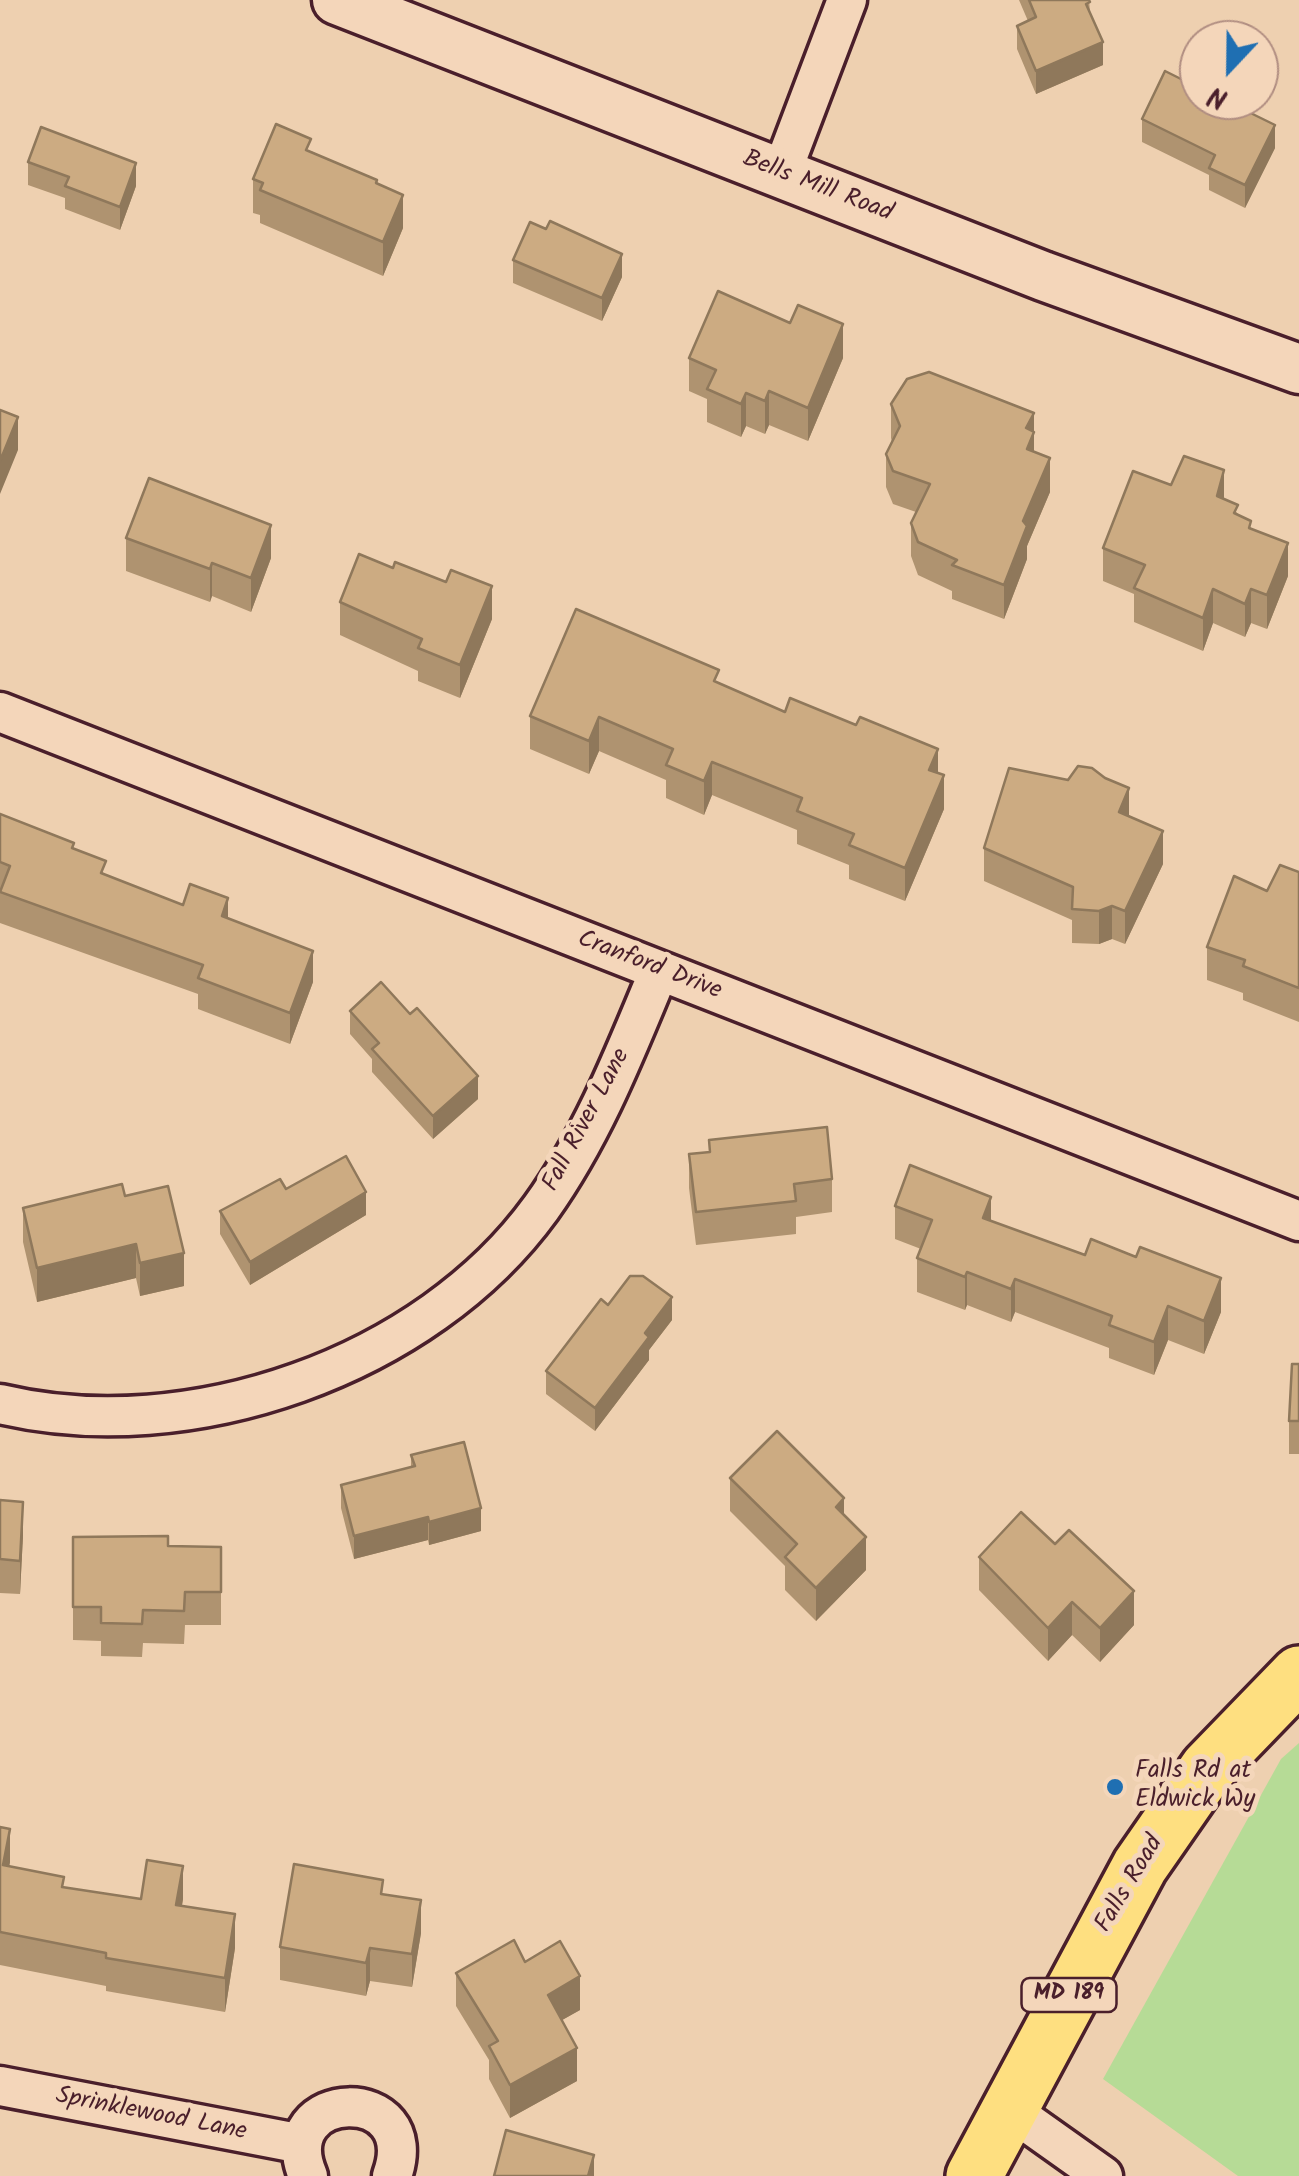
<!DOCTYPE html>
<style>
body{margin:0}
#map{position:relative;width:1299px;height:2176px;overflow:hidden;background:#eed0b0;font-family:Kalam,sans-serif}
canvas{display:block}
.north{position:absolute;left:1179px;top:20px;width:100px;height:100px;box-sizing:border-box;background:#f4d6ba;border:2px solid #b08d81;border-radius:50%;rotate:202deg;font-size:28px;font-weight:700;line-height:40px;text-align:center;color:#4a1f2b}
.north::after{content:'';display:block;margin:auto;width:35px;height:45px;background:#1f6fb2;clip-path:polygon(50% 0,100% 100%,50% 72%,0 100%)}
</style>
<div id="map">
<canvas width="1299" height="2176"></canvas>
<div class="north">N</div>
</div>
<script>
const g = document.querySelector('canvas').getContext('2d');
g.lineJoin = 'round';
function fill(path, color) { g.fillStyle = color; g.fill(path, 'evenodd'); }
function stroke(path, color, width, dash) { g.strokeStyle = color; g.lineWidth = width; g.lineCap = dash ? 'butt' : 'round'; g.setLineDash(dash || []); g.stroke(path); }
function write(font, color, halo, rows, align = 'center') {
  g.font = font + ' Kalam,sans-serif'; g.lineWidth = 10; g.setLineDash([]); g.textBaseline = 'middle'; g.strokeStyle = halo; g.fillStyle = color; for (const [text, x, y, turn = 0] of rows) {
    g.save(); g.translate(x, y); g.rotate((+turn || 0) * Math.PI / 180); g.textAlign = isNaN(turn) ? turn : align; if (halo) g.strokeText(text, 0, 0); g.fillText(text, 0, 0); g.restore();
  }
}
const green = new Path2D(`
 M1299,1743V2176H1238L1103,2079L1281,1759Z`);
const minor = new Path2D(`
 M781,174L847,0
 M0,712L1299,1221
 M0,1404C189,1449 426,1367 541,1208C593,1135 625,1053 659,971
 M0,2086L302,2144
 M1010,2110L1103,2176
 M308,2176C270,2087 426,2082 392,2176`);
const tertiary = new Path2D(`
 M337,0L1043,276L1299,369`);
const primary = new Path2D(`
 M974,2176L1140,1866L1208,1768L1299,1674`);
const wall = new Path2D(`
 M1019,0H1089L1090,12L1103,65L1036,94L1017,49V26L1028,21Z
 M1142,119L1275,148L1245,208L1209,190V175L1142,142Z
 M311,151L377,184L403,228L383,276L260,223V215L253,213V179Z
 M28,162L136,186L120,230L65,209V198L28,185Z
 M513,260L622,277L602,321L513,283Z
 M689,358H843L808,441L769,425L765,434L746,426L741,437L707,422V399L689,391Z
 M891,404L1034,413V452L1050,492L1027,546V559L1004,619L952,599V591L918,575L911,556V523L916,512L893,504L886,487V454L892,442L891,438Z
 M1171,485L1224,499L1251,528L1288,576L1267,629L1251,623L1245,637L1213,623L1203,651L1134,622V594L1103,581V548Z
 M126,538L271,558L251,612L212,596L210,602L126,571Z
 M340,602L492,619L460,698L418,681V671L340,635Z
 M719,683L785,712L938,773L944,809L905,901L849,879V865L797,844V830L712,795L704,815L666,798V780L599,751L589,774L530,749V716Z
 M1068,780L1129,816L1163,864L1125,944L1112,939L1099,944L1072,943V920L984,881V848Z
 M0,814L74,848L106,875L183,905L228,918L313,982L290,1044L198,1009V994L0,923Z
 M1299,872V1022L1243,1000V993L1207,980V947L1267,891Z
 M350,1011L478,1099L433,1139L372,1072V1059L350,1034Z
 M709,1140L832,1179V1212L796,1217V1234L696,1245L689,1188V1154L709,1153Z
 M286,1189L366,1215L250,1285L220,1234V1211Z
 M125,1196L184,1286L140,1296L136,1278L37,1302L23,1242V1208Z
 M895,1206L991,1221L1221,1312L1204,1354L1168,1340L1154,1375L1109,1358V1348L1015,1312L1011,1322L967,1305L965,1310L917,1292V1258L921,1249L895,1239Z
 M608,1305L672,1320L649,1350V1360L595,1431L546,1394V1371Z
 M1299,1364V1454H1289V1421Z
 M411,1455L481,1531L429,1545L428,1540L354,1559L341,1508V1485L411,1467Z
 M730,1478L844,1515L866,1570L816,1621L785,1590V1566L730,1511Z
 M0,1500L23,1535L20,1594L0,1593Z
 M73,1537L168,1546L221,1547V1625H185L184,1644L143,1643L142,1657L101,1656V1641L73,1640Z
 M979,1557L1134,1625L1100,1662L1072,1635L1048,1661L979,1590Z
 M0,1827L10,1862L9,1866L64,1887L141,1899H183L182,1906L235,1948L225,2012L106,1991V1986L0,1965Z
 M383,1894L421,1933L412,1987L370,1981L366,1996L280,1980V1947Z
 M525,1962L580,2010L562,2020L577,2081L510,2118L489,2079V2060L456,2006V1973Z`);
const shadedWall = new Path2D(`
 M1103,42V65L1036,94V71Z
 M1275,125V148L1245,208V185Z
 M136,163V186L120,230V207Z
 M403,195V228L383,276V242Z
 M622,254V277L602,321V298Z
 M843,324V358L808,441V408Z
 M769,391V425L765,434V401Z
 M746,393V426L741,437V404Z
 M1034,413V465L1027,482L1026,428Z
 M18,417V450L0,494V461Z
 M1050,458V492L1027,546V559L1004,619V585L1023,521Z
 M1224,470V503L1217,496Z
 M271,525V558L251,612V578Z
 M1288,543V576L1267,629V595Z
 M212,563V596L210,602V569Z
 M492,586V619L460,698V665Z
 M1213,589V623L1203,651V618Z
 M1251,589V623L1245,637V604Z
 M599,717V751L589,774V741Z
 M938,749V782L929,770Z
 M712,762V795L704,815V781Z
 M944,775V809L905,901V868Z
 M1129,788V821L1119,812Z
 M1163,831V864L1125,944V911Z
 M228,898V929L222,916Z
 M1112,906V939L1099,944V911Z
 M313,951V982L290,1044V1013Z
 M478,1076V1099L433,1139V1116Z
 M366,1192V1215L250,1285V1262Z
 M991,1197V1230L983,1218Z
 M136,1244V1278L37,1302V1268Z
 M184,1253V1286L140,1296V1263Z
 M967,1272V1305L965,1310V1277Z
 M1221,1278V1312L1204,1354V1321Z
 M1015,1279V1312L1011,1322V1289Z
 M672,1297V1320L649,1350V1360L595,1431V1408L645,1333Z
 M1168,1306V1340L1154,1375V1342Z
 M844,1498V1531L836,1507Z
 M23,1502V1535L20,1594V1561Z
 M481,1508V1531L429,1545V1522Z
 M428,1517V1540L354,1559V1536Z
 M866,1537V1570L816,1621V1588Z
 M1134,1591V1625L1100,1662V1628Z
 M1072,1602V1635L1048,1661V1628Z
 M10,1829V1862L3,1898V1865Z
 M183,1866V1899L176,1938V1905Z
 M421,1900V1933L412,1987V1954Z
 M235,1914V1948L225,2012V1978Z
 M370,1948V1981L366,1996V1963Z
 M580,1976V2010L548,2028V1995Z
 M577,2048V2081L510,2118V2085Z
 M594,2155V2176H588Z`);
const building = new Path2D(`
 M1029,0H1089L1090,2L1086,4L1103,42L1036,71L1017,26L1036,17Z
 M1165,71L1199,88V100H1224L1275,125L1245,185L1209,168L1215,155L1142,119Z
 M276,124L311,139L306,150L377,180L376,183L403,195L383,242L260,190L263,183L253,179Z
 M41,127L136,163L120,207L65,186L69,177L28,162Z
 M550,221L622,254L602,298L513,260L530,222L546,229Z
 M718,291L790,323L798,305L843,324L808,408L769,391L765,401L746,393L741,404L707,389L716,370L689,358Z
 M929,372L1034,413L1026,428L1034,432L1027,449L1050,458L1023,521L1027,526L1004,585L952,565L957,560L918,542L911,523L930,484L893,471L886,454L900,426L891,404L907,379Z
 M0,410L18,417L0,461Z
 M1184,456L1224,470L1217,496L1238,505L1234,513L1251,521L1249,528L1288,543L1267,595L1251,589L1245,604L1213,589L1203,618L1134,588L1145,565L1103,548L1133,471L1171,485Z
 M149,478L271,525L251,578L212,563L210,569L126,538Z
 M359,554L393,568L395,562L446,582L451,570L492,586L460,665L418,648L422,639L340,602Z
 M576,609L719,670L714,681L785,712L790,698L856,725L860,717L938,749L929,770L944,775L905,868L849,845L854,834L797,811L802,798L712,762L704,781L666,765L673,749L599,717L589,741L530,716Z
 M1078,766L1092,768L1105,778L1129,788L1119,812L1163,831L1125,911L1112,906L1099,911L1072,909L1073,887L984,848L1009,768L1068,780Z
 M0,814L74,843L72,848L106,861L101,873L183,905L190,884L228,898L222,916L313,951L290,1013L198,978L203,965L0,892L10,866L0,862Z
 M1280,865L1299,872V988L1243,966L1245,960L1207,947L1234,876L1267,891Z
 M381,982L410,1014L417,1008L478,1076L433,1116L372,1049L379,1043L350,1011Z
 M827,1127L832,1179L794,1184L796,1201L696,1212L689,1154L710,1152L709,1140Z
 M346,1156L366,1192L250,1262L220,1211L280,1179L286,1189Z
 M910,1165L991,1197L983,1218L1085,1255L1091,1239L1136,1257L1140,1247L1221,1278L1204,1321L1168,1306L1154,1342L1109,1325L1112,1316L1015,1279L1011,1289L967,1272L965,1277L917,1258L932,1220L895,1206Z
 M122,1184L125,1196L168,1186L184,1253L140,1263L136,1244L37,1268L23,1208Z
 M630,1276H643L672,1297L645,1333L649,1337L595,1408L546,1371L601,1299L608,1305Z
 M1292,1364H1299V1421H1289Z
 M777,1431L844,1498L836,1507L866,1537L816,1588L785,1557L797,1544L730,1478Z
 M464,1442L481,1508L429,1522L428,1517L354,1536L341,1485L415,1466L411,1455Z
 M0,1500L23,1502L20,1561L0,1559Z
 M1021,1512L1055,1544L1069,1530L1134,1591L1100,1628L1072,1602L1048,1628L979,1557Z
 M168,1536V1546L221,1547V1592H185L184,1611L143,1610L142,1624L101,1623V1607H73V1537Z
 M0,1827L10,1829L3,1865L64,1877L62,1887L141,1899L147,1860L183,1866L176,1905L235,1914L225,1978L106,1958V1953L0,1932Z
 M294,1864L383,1880L381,1894L421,1900L412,1954L370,1948L366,1963L280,1947Z
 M514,1940L525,1962L560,1941L580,1976L548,1995L577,2048L510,2085L489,2046L498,2041L456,1973Z
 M506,2130L594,2155L588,2176H494Z`);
const markers = [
 [1115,1787,10,"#1f6fb2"]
];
const shields = [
 [1069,1995,95]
];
const shieldNames = [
 ["MD 189",1069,1995]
];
const streetNames = [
 ["Bells Mill Road",817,188,21],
 ["Cranford Drive",649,967,21],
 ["Fall River Lane",588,1121,-62],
 ["Falls Road",1131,1885,-59],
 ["Sprinklewood Lane",151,2116,11]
];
const poiNames = [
 ["Falls Rd at",1135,1773],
 ["Eldwick Wy",1135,1802]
];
fill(green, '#b6db96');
stroke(minor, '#4a1f2b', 45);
stroke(tertiary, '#4a1f2b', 55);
stroke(primary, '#4a1f2b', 62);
stroke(minor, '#f4d6ba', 38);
stroke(tertiary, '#f4d6ba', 48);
stroke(primary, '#fedf80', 55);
fill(wall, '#af9370');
fill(shadedWall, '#8f785b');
fill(building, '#ccab82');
stroke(building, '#8f785b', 2.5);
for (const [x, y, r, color] of markers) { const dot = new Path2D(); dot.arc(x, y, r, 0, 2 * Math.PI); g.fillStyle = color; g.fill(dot); stroke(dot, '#f4d6ba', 4); }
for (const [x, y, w] of shields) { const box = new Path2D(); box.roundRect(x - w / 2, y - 17, w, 34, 8); g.fillStyle = '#f4d6ba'; g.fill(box); stroke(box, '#4a1f2b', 2.5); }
write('bold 22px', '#4a1f2b', null, shieldNames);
write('25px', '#4a1f2b', '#f4d6ba', streetNames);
write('25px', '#4a1f2b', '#f4d6ba', poiNames, 'left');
</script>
